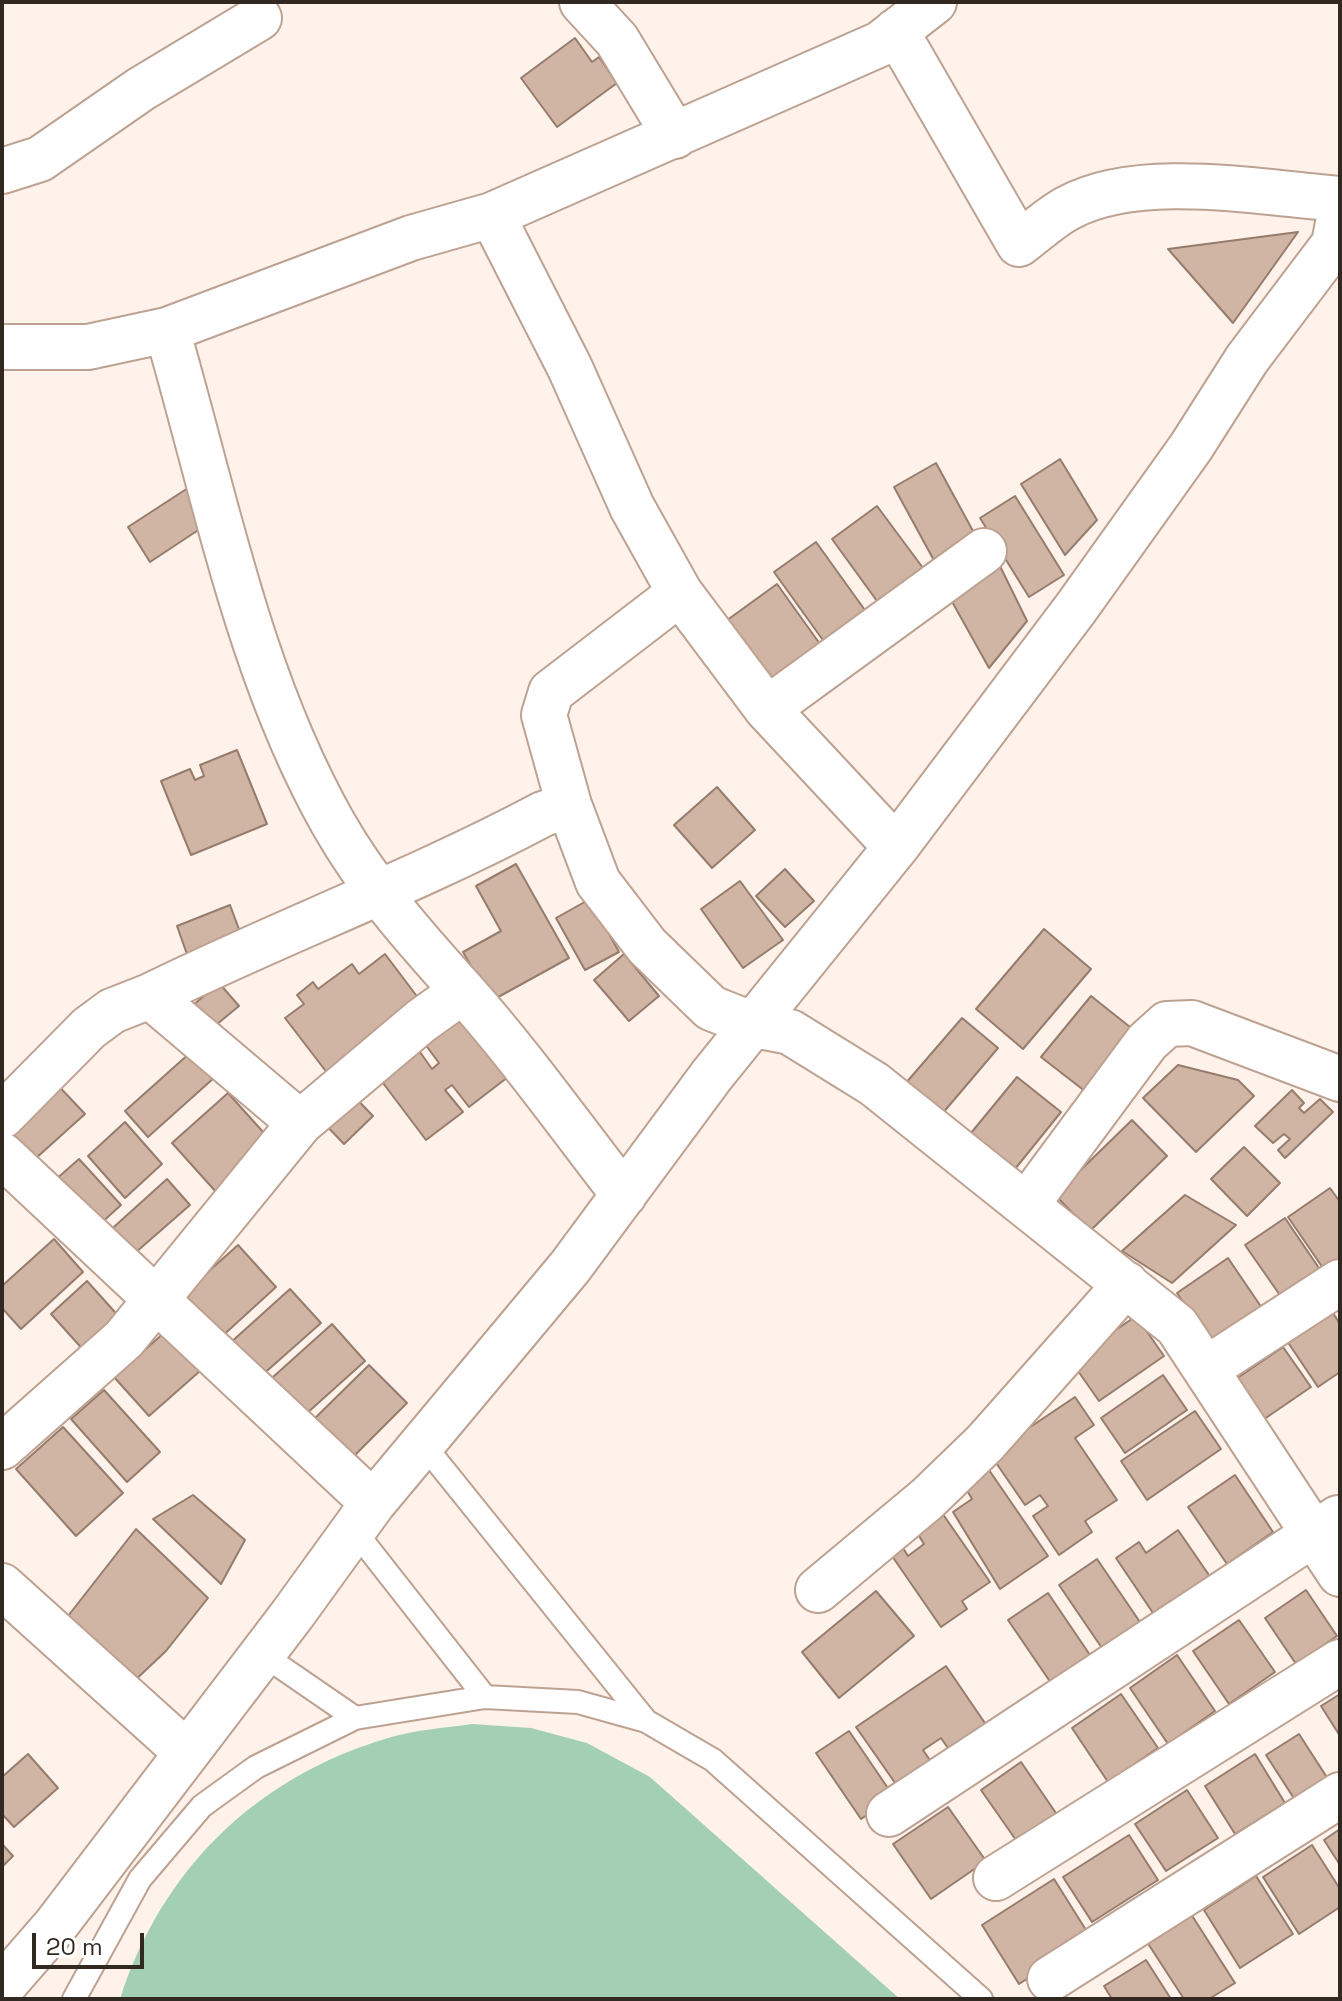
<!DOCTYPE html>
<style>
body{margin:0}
#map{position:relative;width:1342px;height:2001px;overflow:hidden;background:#fef2eb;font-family:"Space Grotesk",sans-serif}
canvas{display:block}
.frame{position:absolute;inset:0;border:4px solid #322822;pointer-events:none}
.scale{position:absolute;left:32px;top:1933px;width:112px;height:36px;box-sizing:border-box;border:4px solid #322822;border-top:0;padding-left:10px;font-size:24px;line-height:28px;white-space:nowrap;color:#322822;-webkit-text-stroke:6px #fff;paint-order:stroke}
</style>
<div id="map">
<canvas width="1342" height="2001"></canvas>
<div class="frame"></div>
<div class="scale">20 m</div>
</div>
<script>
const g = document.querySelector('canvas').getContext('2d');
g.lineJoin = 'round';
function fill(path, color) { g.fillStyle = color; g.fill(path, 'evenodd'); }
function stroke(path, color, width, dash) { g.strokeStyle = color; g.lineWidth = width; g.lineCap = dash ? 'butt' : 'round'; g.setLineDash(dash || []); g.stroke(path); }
const green = new Path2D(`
 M472,1724L531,1728L587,1743L650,1777L900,1999H120C162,1869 256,1777 388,1738C414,1730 444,1728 472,1724Z`);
const building = new Path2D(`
 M575,38L592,62L599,57L617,83L557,127L521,78Z
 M1298,232L1233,323L1168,249Z
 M1060,459L1097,520L1065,555L1021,484Z
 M936,463L979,542L937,566L894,487Z
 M191,486L209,523L150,562L128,527Z
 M1015,496L1064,575L1029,597L980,518Z
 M877,506L923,568L877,601L832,539Z
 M816,542L867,613L825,643L774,572Z
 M997,560L1027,621L989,668L945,589Z
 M777,584L820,644L762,685L719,626Z
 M237,750L267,824L191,855L161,781L190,769L195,780L204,776L200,765Z
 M717,787L755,830L712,868L674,825Z
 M516,864L569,958L491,1001L463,952L501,931L476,886Z
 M785,869L814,901L785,927L756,896Z
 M740,881L783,940L743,968L701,909Z
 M590,899L619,952L585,970L556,918Z
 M230,905L243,940L189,960L177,926Z
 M1044,929L1091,969L1023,1049L976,1009Z
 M385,954L422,1003L328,1074L285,1018L304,1004L297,995L313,982L318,989L352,964L359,974Z
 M624,954L659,996L629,1021L594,980Z
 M219,983L239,1006L204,1035L185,1012Z
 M1091,996L1135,1031L1086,1092L1041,1057Z
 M458,1012L508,1077L469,1107L452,1085L445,1090L463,1112L426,1140L377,1075L415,1045L432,1069L439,1063L422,1040Z
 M962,1018L998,1048L942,1114L905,1084Z
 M191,1052L215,1077L148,1137L125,1111Z
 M1178,1065L1238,1080L1254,1096L1196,1152L1143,1098Z
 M1017,1077L1061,1112L1015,1169L971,1133Z
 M52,1079L85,1114L25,1168L2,1143Z
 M347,1089L373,1116L344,1144L318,1117Z
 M1292,1090L1304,1103L1299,1108L1304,1113L1320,1099L1333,1112L1285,1158L1278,1150L1290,1139L1284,1134L1273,1143L1255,1126Z
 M228,1093L273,1143L217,1193L172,1143Z
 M1132,1120L1167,1156L1090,1231L1055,1195Z
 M125,1122L162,1164L125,1198L88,1156Z
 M1244,1147L1280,1183L1247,1216L1211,1179Z
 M79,1159L121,1205L87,1236L45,1189Z
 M167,1179L190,1205L127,1260L105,1235Z
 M1330,1188L1340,1202V1261L1325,1271L1288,1217Z
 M1185,1195L1236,1225L1172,1283L1122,1251Z
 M1285,1218L1323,1274L1284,1301L1245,1245Z
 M54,1239L83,1272L21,1329L2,1308V1286Z
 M238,1245L276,1287L218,1340L180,1297Z
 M1228,1258L1264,1311L1213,1346L1177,1293Z
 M87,1281L122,1320L86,1353L51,1314Z
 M290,1289L321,1323L260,1377L229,1344Z
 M1331,1310L1340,1324V1372L1318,1387L1287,1341Z
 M1136,1316L1164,1356L1099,1401L1071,1361Z
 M332,1324L365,1361L296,1423L263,1386Z
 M165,1332L200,1371L149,1416L114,1377Z
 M1283,1347L1311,1387L1257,1424L1230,1383Z
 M369,1365L407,1403L343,1467L305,1428Z
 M1163,1375L1187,1410L1125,1453L1101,1418Z
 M104,1390L160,1452L127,1482L71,1419Z
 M1075,1397L1094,1425L1075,1438L1117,1500L1085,1521L1092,1532L1059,1555L1033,1516L1048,1506L1040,1495L1025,1505L990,1454Z
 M1195,1411L1221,1449L1147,1500L1121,1461Z
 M63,1427L123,1493L76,1536L16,1469Z
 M989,1470L1048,1556L1000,1589L953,1512L972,1499L965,1487Z
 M1235,1475L1273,1532L1227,1564L1188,1507Z
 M193,1495L245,1540L221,1584L153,1519Z
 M940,1510L990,1582L962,1601L967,1609L941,1627L892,1556L903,1548L908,1556L924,1544L914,1528Z
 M136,1529L208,1598L166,1651L130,1685L61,1625Z
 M1178,1530L1211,1578L1155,1616L1116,1558L1139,1542L1146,1553Z
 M1097,1559L1142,1625L1104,1651L1059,1585Z
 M1306,1590L1337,1636L1296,1664L1265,1618Z
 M876,1591L914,1636L839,1698L802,1652Z
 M1048,1593L1090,1655L1051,1683L1008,1620Z
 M1239,1620L1275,1672L1229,1704L1193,1651Z
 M1177,1655L1215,1711L1168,1744L1130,1688Z
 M946,1666L989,1729L952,1754L941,1738L923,1750L934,1766L900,1790L856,1727Z
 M1121,1694L1158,1748L1108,1782L1072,1728Z
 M1340,1694V1736L1321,1706Z
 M849,1731L894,1797L861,1819L816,1753Z
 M1299,1734L1328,1779L1295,1800L1266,1755Z
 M28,1754L58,1788L14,1827L2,1814V1777Z
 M1255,1754L1285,1803L1235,1834L1205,1786Z
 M1021,1762L1058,1816L1018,1843L981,1790Z
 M1187,1790L1218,1838L1166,1871L1135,1824Z
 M948,1807L986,1861L931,1899L893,1844Z
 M1340,1829V1865L1324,1840Z
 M1129,1835L1158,1880L1092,1922L1063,1877Z
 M2,1844L13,1856L2,1867Z
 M1312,1845L1340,1889V1907L1299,1934L1263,1877Z
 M1256,1876L1293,1934L1240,1968L1204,1910Z
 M1054,1879L1091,1938L1019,1984L982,1925Z
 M1191,1914L1235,1983L1209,1999H1184L1147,1942Z
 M1146,1960L1171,1999H1112L1104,1986Z`);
const lane = new Path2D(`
 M423,1444L646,1721
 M354,1530L485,1697
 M262,1654L355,1718
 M74,1999L140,1879L202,1806L256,1767L355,1718L485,1697L578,1702L646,1721L713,1760L981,1999`);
const street = new Path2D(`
 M582,2L617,40L675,136
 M896,31L1019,244C1035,232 1051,217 1068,208C1139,169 1261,193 1340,199
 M2,171L40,159L141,89L259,18
 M492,215L570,368L632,507L680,593L767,709L896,847
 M167,330C215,494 248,673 333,823C368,885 415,938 462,990C520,1055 571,1127 624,1195
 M2,347H88L167,330L411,238L492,215L880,44L934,2
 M680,593L551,692L544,715L569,805L598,882L647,946L711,1008L754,1025L790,1032L874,1084L1177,1326L1340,1574
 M767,709L984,551
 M2,1116L89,1028L112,1011L150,996
 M300,1123L150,996C280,932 415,882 543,814L569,805
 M2,1155L373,1503
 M1027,1204L1147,1042L1167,1024L1192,1023L1340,1079
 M1206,1369L1340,1282
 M2,1447L124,1339L300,1123L421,1021L463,991
 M2,1586L186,1752
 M818,1590L927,1499L985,1443L1126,1284
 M889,1814L1338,1518
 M996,1878L1340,1662
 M1050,1979L1340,1795
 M2,1987L55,1926L292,1615L373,1503L570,1267L712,1075L896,847L1076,608L1191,447L1247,359L1334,244L1340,213`);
fill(green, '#a3d0b4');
fill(building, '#d0b4a4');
stroke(building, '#957c6d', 2);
stroke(lane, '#bda292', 26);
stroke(street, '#bda292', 48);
stroke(lane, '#fff', 22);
stroke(street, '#fff', 44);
</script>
